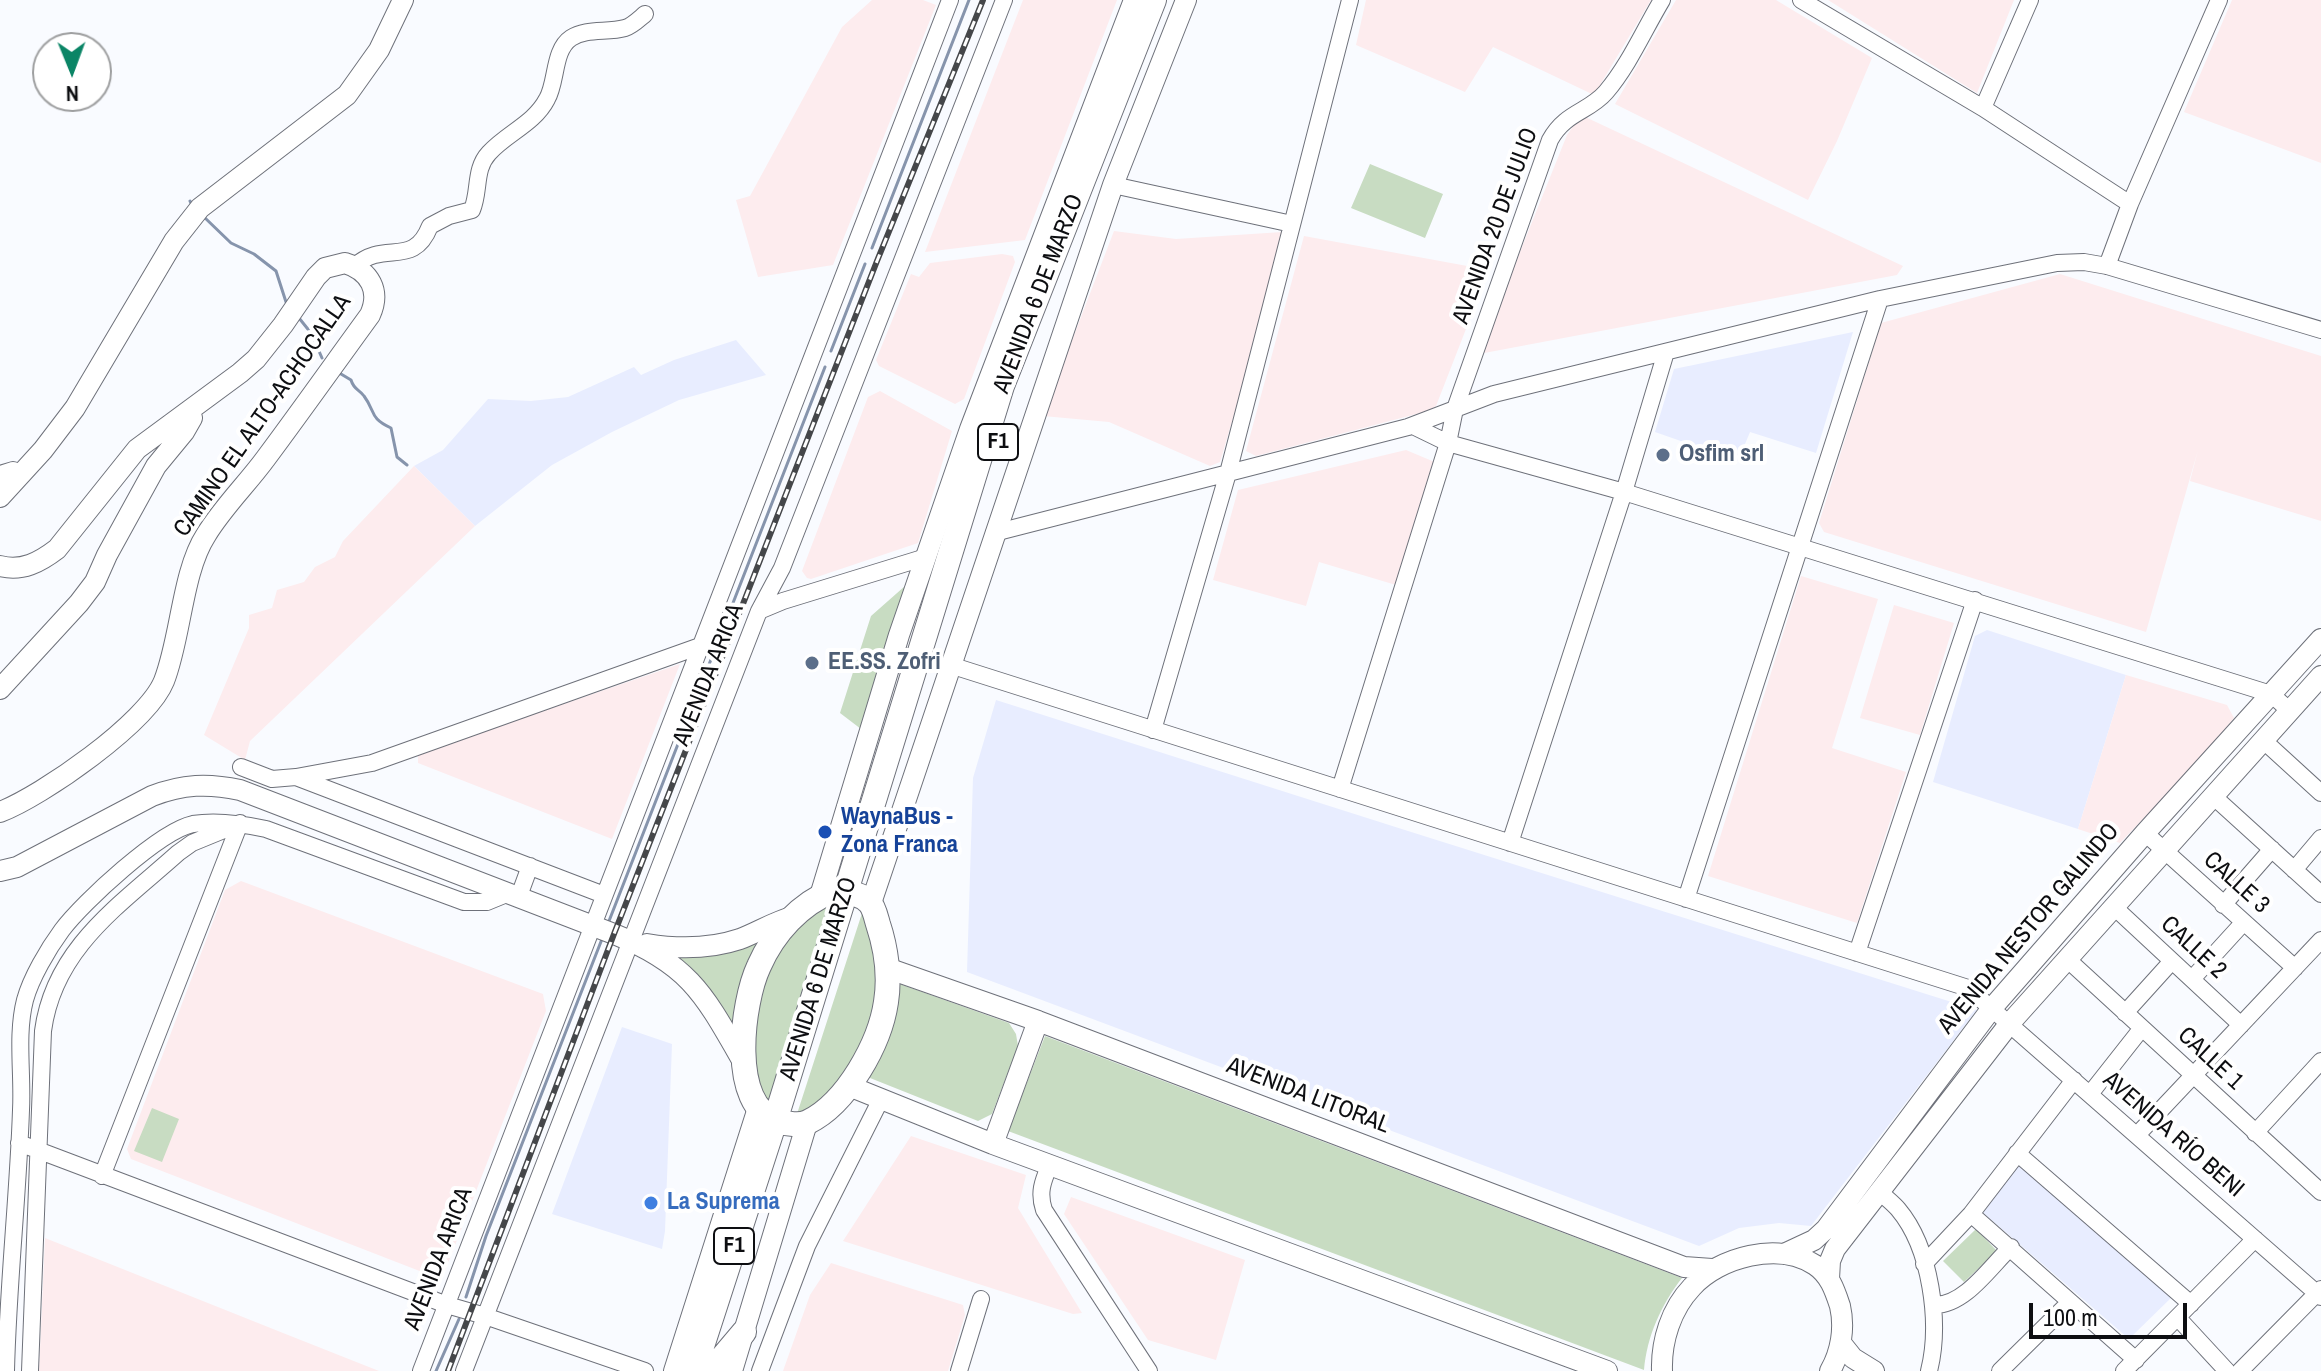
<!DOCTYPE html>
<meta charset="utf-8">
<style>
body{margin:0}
#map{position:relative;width:2321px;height:1371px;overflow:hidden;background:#f9fbff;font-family:"Archivo Narrow",sans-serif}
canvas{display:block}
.north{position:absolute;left:32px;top:32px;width:80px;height:80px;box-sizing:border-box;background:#fff;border:2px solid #9e9fa0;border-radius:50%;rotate:179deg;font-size:22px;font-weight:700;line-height:32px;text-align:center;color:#0d0e11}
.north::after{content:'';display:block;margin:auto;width:28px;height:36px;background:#0b8566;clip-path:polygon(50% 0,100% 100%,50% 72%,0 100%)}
.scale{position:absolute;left:2029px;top:1303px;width:158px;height:36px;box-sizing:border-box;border:4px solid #0d0e11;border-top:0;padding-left:10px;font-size:24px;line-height:28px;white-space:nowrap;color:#0d0e11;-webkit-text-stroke:6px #fff;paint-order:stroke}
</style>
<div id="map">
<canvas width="2321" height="1371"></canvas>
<div class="north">N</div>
<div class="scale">100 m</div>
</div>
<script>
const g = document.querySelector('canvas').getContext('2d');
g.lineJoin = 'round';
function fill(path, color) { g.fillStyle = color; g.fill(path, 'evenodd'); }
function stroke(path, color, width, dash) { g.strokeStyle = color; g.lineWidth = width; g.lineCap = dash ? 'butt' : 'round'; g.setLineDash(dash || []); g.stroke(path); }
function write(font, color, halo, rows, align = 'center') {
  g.font = font + ' "Archivo Narrow",sans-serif'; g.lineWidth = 8; g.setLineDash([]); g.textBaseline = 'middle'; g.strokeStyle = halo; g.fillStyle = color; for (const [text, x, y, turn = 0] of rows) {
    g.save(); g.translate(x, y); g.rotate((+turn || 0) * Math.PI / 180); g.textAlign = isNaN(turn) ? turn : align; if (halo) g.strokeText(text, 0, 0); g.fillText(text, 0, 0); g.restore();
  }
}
const built = new Path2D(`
 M1853,332L1816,453L1750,432L1738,461L1655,432L1674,369Z
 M736,340L766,375L679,400L612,432L552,465L475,526L414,466L443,450L488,399L531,401L568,397L634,367L641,375L674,360Z
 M1987,630L2126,675L2078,829L1933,782L1975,636Z
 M996,700L1408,831L1977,1010L1811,1226L1779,1223L1739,1228L1699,1246L967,972L973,778Z
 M622,1027L672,1044L665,1231L662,1249L552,1214Z
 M2017,1161L2173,1296L2129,1339L1980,1210Z`);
const industrial = new Path2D(`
 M872,0H923L936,5L833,265L758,277L736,200L750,196L842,27Z
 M1023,0H1117L1025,240L925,252Z
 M1366,0H1651L1594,95L1493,47L1465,92L1356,45Z
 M1676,0H1776L1872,58L1837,141L1808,200L1615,104Z
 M1828,0H2014L1977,93Z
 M2232,0H2321V163L2184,112Z
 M1581,115L1903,266L1897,275L1479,354L1567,135Z
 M1114,231L1176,239L1282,232L1255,344L1220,462L1210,466L1109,422L1043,416Z
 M1304,236L1489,270L1436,406L1428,411L1256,456L1246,451Z
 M1002,254L1013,256L1015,262L964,399L955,404L879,366L876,360L911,274L919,277L930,263Z
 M2060,274L2321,356V521L2190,481L2198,450L2146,632L1824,532L1819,523L1881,323Z
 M880,391L952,431L918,543L811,579L807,578L802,571L868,397Z
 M1406,450L1437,463L1396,585L1319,562L1306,606L1213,580L1238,490Z
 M414,466L475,526L250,741L245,760L204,735L249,628V615L272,608L277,590L304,582L315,567L335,557L343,541Z
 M1801,576L1878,599L1832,748L1906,772L1857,923L1708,876Z
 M1894,605L1954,623L1920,735L1860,718Z
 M680,664L612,839L418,763V754Z
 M2126,675L2227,705L2234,718L2204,755L2120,843L2078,829Z
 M241,881L543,994L546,1011L445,1271L435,1277L131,1159L127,1149L225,890Z
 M911,1136L1026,1175L1018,1208L1082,1313L1073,1314L843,1241Z
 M1071,1197L1245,1260L1216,1360L1148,1340L1064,1214Z
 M45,1238L278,1331L379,1371H39Z
 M831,1263L963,1305L965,1315L948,1371H783L810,1295Z`);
const green = new Path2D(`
 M1370,164L1443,194L1425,238L1351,208Z
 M905,586L861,729L840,713L871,616Z
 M835,899L771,1109L756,1084L751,1050L760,981L797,923Z
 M864,907L880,984L867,1045L828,1098L796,1117Z
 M769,935L735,1035L673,956L704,957L723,953Z
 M897,983L1009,1023L1016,1034L1018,1046L992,1114L978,1121L865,1076Z
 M1045,1036L1682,1278C1661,1305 1647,1336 1644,1370L1008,1131Z
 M152,1108L179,1119L162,1162L134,1151Z
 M1976,1229L1997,1251L1964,1282L1943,1261Z`);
const stream = new Path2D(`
 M190,201L191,203
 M204,217L231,243L254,254L276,271L286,302
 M872,248L969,0
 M299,318L311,333L322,358
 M831,351L865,264
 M341,374L351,380C354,390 359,389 364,396C376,412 369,418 391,428L397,457L407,465
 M609,921L825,367
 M466,1297L486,1236L602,939
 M436,1371L459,1319`);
const minor = new Path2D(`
 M1801,0L1983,108L2130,204
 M1983,108L2030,0
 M1113,185L1292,224
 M355,266C385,239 413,269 430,226L449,216L472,210C480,191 474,169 489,153C507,133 534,124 547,99C557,82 553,50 571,38C586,28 607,33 625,28C632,26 639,19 645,14
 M2107,266L2130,204L2219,0
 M1413,426L1448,443L1624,492L2271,694L2290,711
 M0,474L13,470L23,473
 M994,533L1408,427L1494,394L1880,299L2057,263L2084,262L2107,266L2321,330
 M759,611L783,601L926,557
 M950,665L1968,988L2321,1297
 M1153,730L1228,473L1350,0
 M2264,741L2321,793
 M241,767L272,779L296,777L604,895
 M296,777L372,763L700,646
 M1340,789L1448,443L1455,409L1550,140C1565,112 1589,112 1606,92C1629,65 1644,30 1662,0
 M2213,796L2321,894
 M2145,833L2295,968
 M1510,843L1624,492L1666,352
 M2294,870L2321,838
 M519,896L530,866
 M1686,899L1880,299
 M2223,905L2272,849
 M2113,906L2241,1025
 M1857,953L1975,600
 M2067,959L2321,1192
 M2192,979L2243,923
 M2125,1013L2172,961
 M2090,1094L2142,1028
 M2255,1133L2321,1061
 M2137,1135L2321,940
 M19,1143L447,1305L485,1316L645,1371
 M2017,1153L2191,1304
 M1050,1164C1043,1181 1038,1192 1044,1210L1149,1371
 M102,1176L240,823
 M1880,1192C1886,1198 1893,1203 1898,1209C1931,1248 1941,1323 1929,1371
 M1971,1214L2136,1360
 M1924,1264L1971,1214L2074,1080
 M1935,1305C1965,1305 1990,1267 2011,1247
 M2178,1318L2227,1371
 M6,1371C8,1284 18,1197 21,1110C23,1074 16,1035 25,1000C31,978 48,949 62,930C83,902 160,831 193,824C217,820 243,824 266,829L464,902H487L509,893
 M30,1371L43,1031C54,948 120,905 178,853L192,843L231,827
 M421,1371L950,0
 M464,1371L759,611L782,568L1004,0
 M760,1371L807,1246L881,1099
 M959,1371L981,1299
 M2000,1371L2070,1302
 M2124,1371L2255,1239
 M2240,1371L2321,1289`);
const major = new Path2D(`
 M0,497L43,450L75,408L174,241L200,208L347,95L379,50L403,0
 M0,566C22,572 40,562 57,549L137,449L240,373L256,359L283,325L316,277L325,268L345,263C370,271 381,291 370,315C335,363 301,411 266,458C247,484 223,507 206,535C182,572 181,638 164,681C147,723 42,796 0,812
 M0,689L79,603L95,582L107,555L156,466L184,432L192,418L190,411
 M0,871L17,867L152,796C183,784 208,783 240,790L614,934C690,965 704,994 743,1062
 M820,896L899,635L970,429L1134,0
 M871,903L1113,185L1186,0
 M647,944C677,949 710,949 740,939C758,932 774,922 792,917
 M887,968L1038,1021L1684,1267L1712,1269
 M849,1086L993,1144L1607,1371
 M993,1144L1038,1021
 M1784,1254L1814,1240L1826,1229L1992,1008L2145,833L2321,639
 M1829,1279L1830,1261L1835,1249L2010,1023L2321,676
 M1841,1343L1853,1358L1874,1371
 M674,1371L758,1108
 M732,1371L807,1123
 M1662,1371C1661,1341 1671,1309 1692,1287C1719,1257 1779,1241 1815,1265C1830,1275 1835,1291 1840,1306C1845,1328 1841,1352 1830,1371`);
const highway = new Path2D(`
 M834,890C846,892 860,893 869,902C874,907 876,917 878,924C886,948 890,977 886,1002C880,1043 847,1103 808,1122C800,1126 787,1124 778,1121C728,1107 742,1002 759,966C774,932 800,904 834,890Z
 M694,1371L775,1121L1002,386L1154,0
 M711,1371L744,1332`);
const rail = new Path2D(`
 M448,1371L614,934L877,261L983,0`);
const markers = [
 [1663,455,8,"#5c6f8a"],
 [812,663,8,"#5c6f8a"],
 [825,832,8,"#1a4fb4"],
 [651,1203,8,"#3f7fe0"]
];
const shields = [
 [998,442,40],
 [734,1246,40]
];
const shieldNames = [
 ["F1",998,442],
 ["F1",734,1246]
];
const streetNames = [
 ["AVENIDA 20 DE JULIO",1496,226,-70],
 ["AVENIDA 6 DE MARZO",1039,294,-69],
 ["CAMINO EL ALTO-ACHOCALLA",263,416,-55],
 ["AVENIDA ARICA",709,675,-68],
 ["CALLE 3",2236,883,42],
 ["AVENIDA NESTOR GALINDO",2029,929,-50],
 ["CALLE 2",2193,948,43],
 ["AVENIDA 6 DE MARZO",819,979,-73],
 ["CALLE 1",2210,1059,43],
 ["AVENIDA LITORAL",1308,1096,21],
 ["AVENIDA RÍO BENI",2173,1135,41],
 ["AVENIDA ARICA",439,1259,-69]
];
const serviceNames = [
 ["Osfim srl",1679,455],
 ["EE.SS. Zofri",828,663]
];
const transitNames = [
 ["WaynaBus -",841,818],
 ["Zona Franca",841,846]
];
const shopNames = [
 ["La Suprema",667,1203]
];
fill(built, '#e8edff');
fill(industrial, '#fdecee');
fill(green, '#c8dcc2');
stroke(stream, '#8694ac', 3);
stroke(minor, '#6e717a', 18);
stroke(major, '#6e717a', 22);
stroke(highway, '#6e717a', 26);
stroke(minor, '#fff', 16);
stroke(major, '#fff', 20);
stroke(highway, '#fff', 24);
stroke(rail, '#45474a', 6);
stroke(rail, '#fff', 3, [9]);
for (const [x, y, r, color] of markers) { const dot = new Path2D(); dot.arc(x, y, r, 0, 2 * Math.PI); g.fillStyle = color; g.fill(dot); stroke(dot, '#fff', 3); }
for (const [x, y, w] of shields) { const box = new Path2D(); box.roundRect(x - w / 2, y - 18, w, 36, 6); g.fillStyle = '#fff'; g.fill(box); stroke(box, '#0d0e11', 2); }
write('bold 22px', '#0d0e11', null, shieldNames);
write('24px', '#0d0e11', '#fff', streetNames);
write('bold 24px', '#4e5e75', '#fff', serviceNames, 'left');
write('bold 24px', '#164399', '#fff', transitNames, 'left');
write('bold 24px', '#366cbe', '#fff', shopNames, 'left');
</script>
